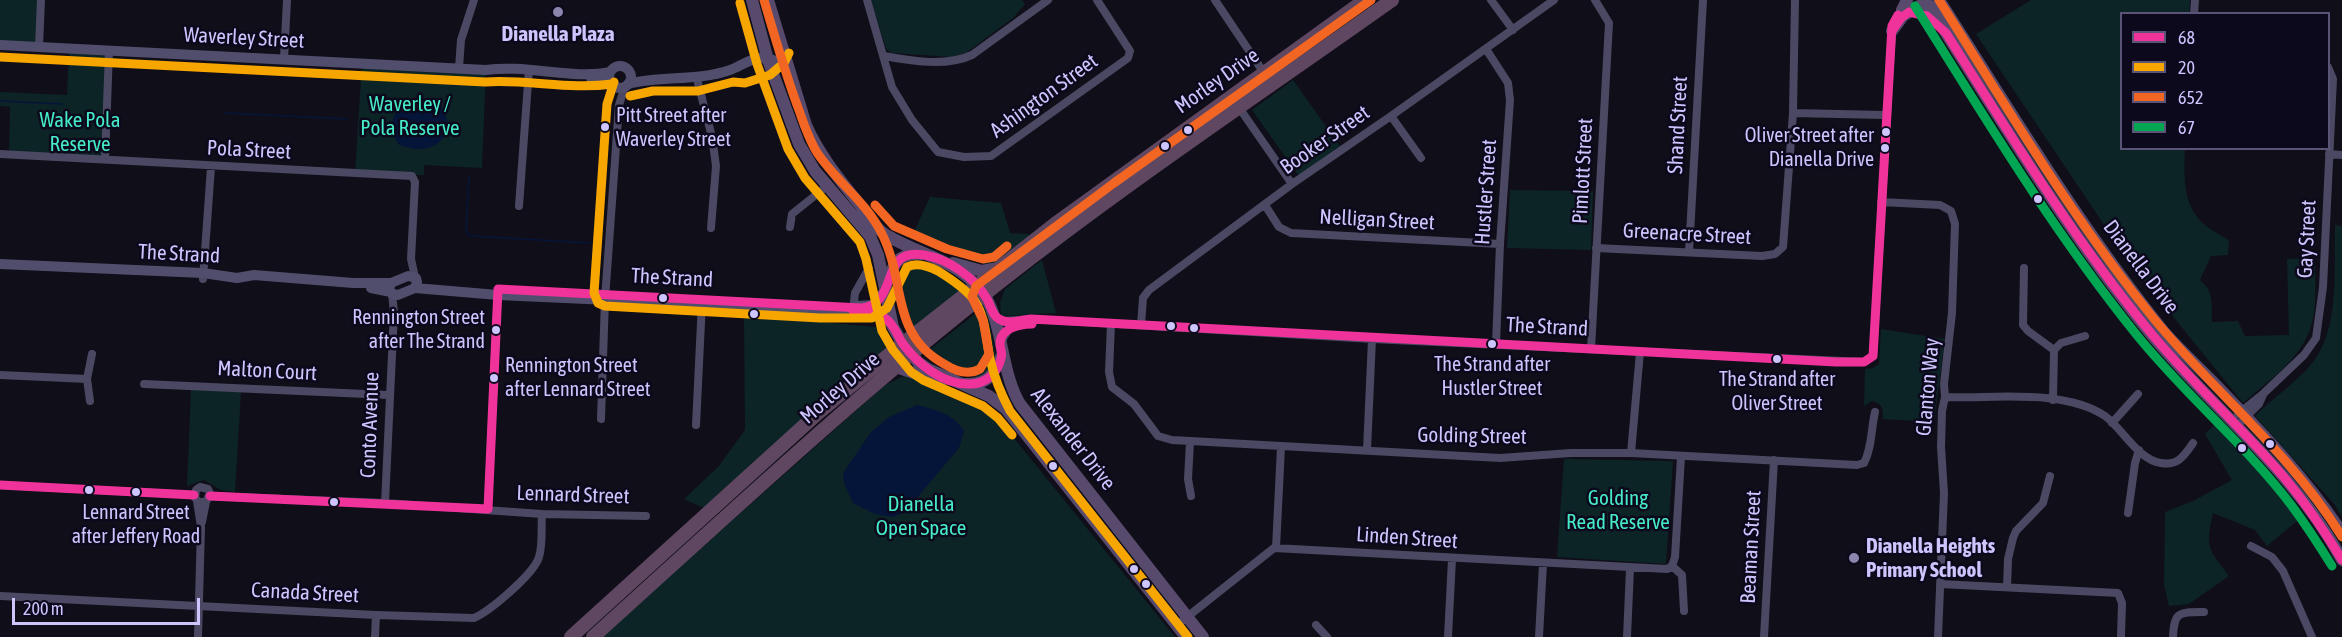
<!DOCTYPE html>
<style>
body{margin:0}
#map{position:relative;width:2342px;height:637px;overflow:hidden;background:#100e18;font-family:"Asap Condensed",sans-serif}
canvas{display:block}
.legend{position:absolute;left:2120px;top:12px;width:210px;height:138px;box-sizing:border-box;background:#0d091d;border:2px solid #5a5477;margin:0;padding:8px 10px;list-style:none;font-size:18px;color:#cec5ff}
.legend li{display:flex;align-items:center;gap:12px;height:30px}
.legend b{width:30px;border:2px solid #5a5477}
.scale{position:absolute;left:12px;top:598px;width:188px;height:27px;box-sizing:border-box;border:3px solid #cec5ff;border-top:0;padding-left:8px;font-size:18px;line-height:21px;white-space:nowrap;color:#cec5ff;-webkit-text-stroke:4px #0d091d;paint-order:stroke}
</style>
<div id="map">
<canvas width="2342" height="637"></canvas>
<ul class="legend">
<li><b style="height:8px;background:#ef339a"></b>68</li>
<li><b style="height:8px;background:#f7a600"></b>20</li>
<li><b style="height:8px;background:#f26522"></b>652</li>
<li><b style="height:8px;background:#00a651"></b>67</li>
</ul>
<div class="scale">200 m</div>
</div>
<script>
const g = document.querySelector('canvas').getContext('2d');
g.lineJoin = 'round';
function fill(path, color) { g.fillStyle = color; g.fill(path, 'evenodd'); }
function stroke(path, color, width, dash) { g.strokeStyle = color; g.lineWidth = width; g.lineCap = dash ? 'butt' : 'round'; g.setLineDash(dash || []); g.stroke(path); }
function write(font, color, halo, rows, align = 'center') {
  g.font = font + ' "Asap Condensed",sans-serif'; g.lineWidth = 5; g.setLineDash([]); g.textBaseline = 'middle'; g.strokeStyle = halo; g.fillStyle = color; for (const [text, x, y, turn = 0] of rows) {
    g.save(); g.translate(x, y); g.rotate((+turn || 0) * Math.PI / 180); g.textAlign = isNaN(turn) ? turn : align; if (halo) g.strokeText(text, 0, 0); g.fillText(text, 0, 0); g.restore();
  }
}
const green = new Path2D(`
 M0,0H41L39,47L0,45Z
 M871,0H1022L1025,4L1013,18L966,53L952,57L892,53L886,49Z
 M2031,0H2190L2189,13L2122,14V148L2185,149C2184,175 2182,206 2205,225C2212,231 2221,235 2229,240L2228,255L2211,256L2200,280C2215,293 2211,303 2212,322L2238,321L2245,336L2289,335L2287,259L2315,258C2315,282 2318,310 2309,332C2298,361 2266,383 2243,403L2129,262L1976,34Z
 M69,49L109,51L105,159L9,155L10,107L0,106V92L67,95Z
 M362,63L486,70L482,168L424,165V175L355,173Z
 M1293,80L1340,146L1299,176L1252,110Z
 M1510,190L1593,191L1591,250L1507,248Z
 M930,197L1001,203L1010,233L1028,234L1031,238L1001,262L987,265L913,234Z
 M2335,225L2342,226V517L2335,505L2255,416C2271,400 2300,379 2313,362C2340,328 2334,266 2335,225Z
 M920,259L939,267L967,285L911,329C902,313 893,277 908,263Z
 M1042,260L1056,313L1001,316L1000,303L1005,289Z
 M984,307L988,317L997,360L988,375L976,377L949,366L928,351Z
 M744,315L886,328L891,344L704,508L684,499L718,467L745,430Z
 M1881,329L1945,339L1934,422L1883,419C1883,409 1883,404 1872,401L1864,406L1865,369L1873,368L1879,364Z
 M906,375L919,378L988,406L1175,637H601L885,385Z
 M191,389L241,392L235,492L221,490L204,480L187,486Z
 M2219,420L2303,516L2267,546L2255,530L2213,513C2205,548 2208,548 2229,576L2189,604L2169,606L2164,585L2165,512L2193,501L2232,480L2205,434Z
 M1564,459L1673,461L1666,564L1557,557Z`);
const water = new Path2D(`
 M419,97C464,103 454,165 399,145C385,124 394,102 419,97Z
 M917,405C936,410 954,414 964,431L959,448L905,512L892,517L875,514L853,503L844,483L843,473L871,432L889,417Z`);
const stream = new Path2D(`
 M0,101L62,104
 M225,113L347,119
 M469,177L466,229L468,234L472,236L590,243`);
const street = new Path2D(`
 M867,0L892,87L912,120L938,152L964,157L991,156L1128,58L1130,51L1097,0
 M1215,0L1264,73
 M1491,0L1513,30
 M2194,14L2195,0
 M39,47L41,0
 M1486,49L1508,83L1510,100L1500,244L1496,344
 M884,56C911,61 946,67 972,55L1048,0
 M284,59L287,0
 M459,68L461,40L474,0
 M697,79L712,137L716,166L711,228
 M1240,109L1292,184
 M1793,113L1885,115
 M1391,116L1421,158
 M0,154L412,176L415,182L411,259L415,277
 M2329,154L2342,155
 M105,159L109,51
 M1881,202L1940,205L1951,211L1955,224L1952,313L1944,384L1945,397L1942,411L1941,447L1944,493L1938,637
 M1265,205L1279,227L1291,233L1500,244
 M519,206L529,69
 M790,227L792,214L827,186
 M1596,248L1762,256L1775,254L1783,247L1793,113L1795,0
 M1689,252L1703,0
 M2024,268L2023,325L2028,331L2054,350
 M203,279L211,167
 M853,311L855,293L869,268
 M994,316L1003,321L1031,319L1372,339L1864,362L1873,356L1892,31
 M1111,324L1109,372L1112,387L1134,404L1158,436L1172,440L1500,458L1571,453H1631L1857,465L1864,463C1872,448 1871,429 1875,412
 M1141,325L1143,298L1149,290L1292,184L1391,116L1554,0
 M1001,342L1009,329L1025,324
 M1591,349L1609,23L1595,0
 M2054,350L2061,343L2085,336
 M0,375L87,379
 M144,384L388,395
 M1945,397C1992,399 2064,388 2105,416C2122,428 2138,460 2161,463C2178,466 2184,456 2193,443
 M2053,400L2054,350
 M90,401L87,379L92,354
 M2238,414L2264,393L2304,355L2316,338L2323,287L2333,79L2328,67
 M601,419L605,299L619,105L625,86
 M2112,423L2138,394
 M696,425L702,302
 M2236,427L2259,404L2263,395
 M1190,442L1188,479L1191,496
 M1367,450L1372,339
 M1631,453L1640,352
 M0,485L194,495
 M210,496L385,503L542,514L646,516
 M197,501L201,527L198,637
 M385,503L394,312L392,294
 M488,509L498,289
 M2128,513L2135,463L2139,450
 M202,522L206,502L210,493L208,489L200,487L196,490L195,498L199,502H206
 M2251,546L2272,557L2283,571L2312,637
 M1276,548L1281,447
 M1672,566L1682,575L1684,611
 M1940,584L2118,593L2122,603L2121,637
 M2007,587L2008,559L2013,538L2016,531L2043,503L2050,476
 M0,596L376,615L474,618C490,611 534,574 539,557C543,545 541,527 542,514
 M1177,625L1274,548L1667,569L1672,566L1675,557L1681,457
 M1316,625L1327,637
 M375,637L376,615
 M1448,637L1452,559
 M1539,637L1543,564
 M1627,637L1630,569
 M1764,637L1774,460
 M2173,637C2174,611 2180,612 2204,612`);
const secondary = new Path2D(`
 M0,45L486,70C526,64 573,80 610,72
 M609 77a11 11 0 1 1 22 0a11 11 0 1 1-22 0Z
 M591,78L612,84
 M628,84C663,75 695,82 730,70C740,67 750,58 761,58C773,58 782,63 790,72
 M0,264L203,273L237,278L254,275L353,283H391
 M408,276L416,278L417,282L415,288L398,295L392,294L389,289L391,283Z
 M371,288L391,292
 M415,288L498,295L853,311L883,316L893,327
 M857,306L874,305L885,290`);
const primary = new Path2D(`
 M752,0L768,60L799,144L815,171L870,236L878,255L893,327L903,344L918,362L928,369L989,396L1006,409L1186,637
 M768,0L806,125C819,155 840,180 860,205C868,216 876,230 888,236C920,255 953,259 979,288C1004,316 999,369 1020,404L1203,637
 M1925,0C1996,111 2063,226 2146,328C2210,407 2294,470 2342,560
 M1939,0C2011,112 2080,228 2164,332C2179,349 2196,365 2212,381C2258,429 2305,477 2342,533
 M1902,10L1907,0
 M1892,31L1903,16L1921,5L1925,0
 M953,263L982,271L999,268
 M885,289C892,267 896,252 922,254
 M896,367L941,382
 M964,384C988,385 993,376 1002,355`);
const highway = new Path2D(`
 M571,637L818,413L891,353L1055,224L1365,0
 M593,637C727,516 858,393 1000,282C1126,183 1261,93 1392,0`);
const bus1 = new Path2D(`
 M1892,31L1901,18L1909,12L1927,16L1946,33C2009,133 2071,235 2146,327C2186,377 2234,420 2276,468C2301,496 2322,527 2342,560
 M853,311C863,312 875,312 885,318C894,324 897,335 903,344C918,364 942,384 968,384C984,385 998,374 1001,358C1003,353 1000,349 1000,344C1000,328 1020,324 1032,324
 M1873,356L1892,26L1898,15
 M0,485L194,495
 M210,496L488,509
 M488,509L498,289L861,308C901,304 877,247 924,255C949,259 975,278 987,299C991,306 992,315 999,319C1008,325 1021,320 1031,319L1836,362H1864L1873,356`);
const bus2 = new Path2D(`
 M740,3L757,64L788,149L805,178L860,242L866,259L882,331L893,350L911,372L923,380L983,406L998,418L1012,435
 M0,57L485,82C528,79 570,90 612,84
 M614,82L607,104L594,293L598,303L605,306L820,318H872L887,308L907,267C917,262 928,266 938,271C951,279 965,288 974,300C986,317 986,339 990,359C994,377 1001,394 1010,411L1188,637
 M630,96L653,91H698L733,82L745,83L770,75L784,63L789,53`);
const bus3 = new Path2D(`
 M764,0C775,38 786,76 800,113C805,127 810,142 818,154C837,182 866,202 881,232C907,281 889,335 946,365C957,372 969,375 980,369L989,354L983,320L972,297L976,286L1114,183L1371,0
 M1939,0C2008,109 2074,221 2155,320C2216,394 2292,454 2342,537
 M875,205L894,226L947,249L983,259L994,257L1007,246`);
const bus4 = new Path2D(`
 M1915,6C1985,118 2053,231 2136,334C2184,394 2245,444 2292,506C2306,525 2319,545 2332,566`);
const markers = [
 [558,12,6,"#8c85ae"],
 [605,127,5,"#cec5ff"],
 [1188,130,5,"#cec5ff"],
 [1886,132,5,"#cec5ff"],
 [1165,146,5,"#cec5ff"],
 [1885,148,5,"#cec5ff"],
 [2038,199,5,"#cec5ff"],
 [663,298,5,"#cec5ff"],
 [754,314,5,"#cec5ff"],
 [1171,326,5,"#cec5ff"],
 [1194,328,5,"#cec5ff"],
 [496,330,5,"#cec5ff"],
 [1492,344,5,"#cec5ff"],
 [1777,359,5,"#cec5ff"],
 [494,378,5,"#cec5ff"],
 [2270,444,5,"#cec5ff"],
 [2242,448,5,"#cec5ff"],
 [1053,466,5,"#cec5ff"],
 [89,490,5,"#cec5ff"],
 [136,492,5,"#cec5ff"],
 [334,502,5,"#cec5ff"],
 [1854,558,6,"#8c85ae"],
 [1134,569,5,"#cec5ff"],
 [1146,584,5,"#cec5ff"]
];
const busNames = [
 ["Pitt Street after",616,116,"left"],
 ["Waverley Street",616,140,"left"],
 ["Oliver Street after",1874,136,"right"],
 ["Dianella Drive",1874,160,"right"],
 ["Rennington Street",485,318,"right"],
 ["after The Strand",485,342,"right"],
 ["The Strand after",1492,365],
 ["Hustler Street",1492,389],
 ["Rennington Street",505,366,"left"],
 ["after Lennard Street",505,390,"left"],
 ["The Strand after",1777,380],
 ["Oliver Street",1777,404],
 ["Lennard Street",136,513],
 ["after Jeffery Road",136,537]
];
const poiNames = [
 ["Dianella Plaza",558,34],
 ["Dianella Heights",1866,546,"left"],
 ["Primary School",1866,570,"left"]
];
const streetNames = [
 ["Waverley Street",244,38,3],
 ["Morley Drive",1217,81,-35],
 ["Ashington Street",1044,96,-36],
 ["Shand Street",1678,125,-87],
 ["Booker Street",1325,140,-35],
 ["Pola Street",249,150,3],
 ["Pimlott Street",1583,171,-87],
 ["Hustler Street",1486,192,-86],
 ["Nelligan Street",1377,220,3],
 ["Greenacre Street",1687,234,3],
 ["Gay Street",2307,239,-87],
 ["The Strand",179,254,3],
 ["Dianella Drive",2141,267,53],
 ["The Strand",672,278,3],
 ["The Strand",1547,327,3],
 ["Malton Court",267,371,3],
 ["Glanton Way",1928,387,-85],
 ["Morley Drive",840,388,-41],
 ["Conto Avenue",370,425,-88],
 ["Golding Street",1472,436,1],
 ["Alexander Drive",1073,439,52],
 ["Lennard Street",573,495,2],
 ["Linden Street",1407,538,4],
 ["Beaman Street",1751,547,-87],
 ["Canada Street",305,593,3]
];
const parkNames = [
 ["Waverley /",410,104],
 ["Pola Reserve",410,128],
 ["Wake Pola",80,120],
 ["Reserve",80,144],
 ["Golding",1618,498],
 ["Read Reserve",1618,522],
 ["Dianella",921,504],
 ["Open Space",921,528]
];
fill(green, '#0d2426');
fill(water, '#051539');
stroke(stream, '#051539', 1.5);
stroke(street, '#4a4862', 8);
stroke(secondary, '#514e6d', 10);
stroke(primary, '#584a6c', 12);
stroke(highway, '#5f4761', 14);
stroke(bus1, '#ef339a', 9);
stroke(bus2, '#f7a600', 9);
stroke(bus3, '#f26522', 9);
stroke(bus4, '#00a651', 9);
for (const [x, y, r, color] of markers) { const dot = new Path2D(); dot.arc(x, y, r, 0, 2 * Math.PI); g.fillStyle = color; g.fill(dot); stroke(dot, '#0d091d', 2); }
write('20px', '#cec5ff', '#0d091d', busNames);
write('bold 21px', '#cec5ff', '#0d091d', poiNames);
write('21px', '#cec5ff', '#0d091d', streetNames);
write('21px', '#46ebc8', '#0d091d', parkNames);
</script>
